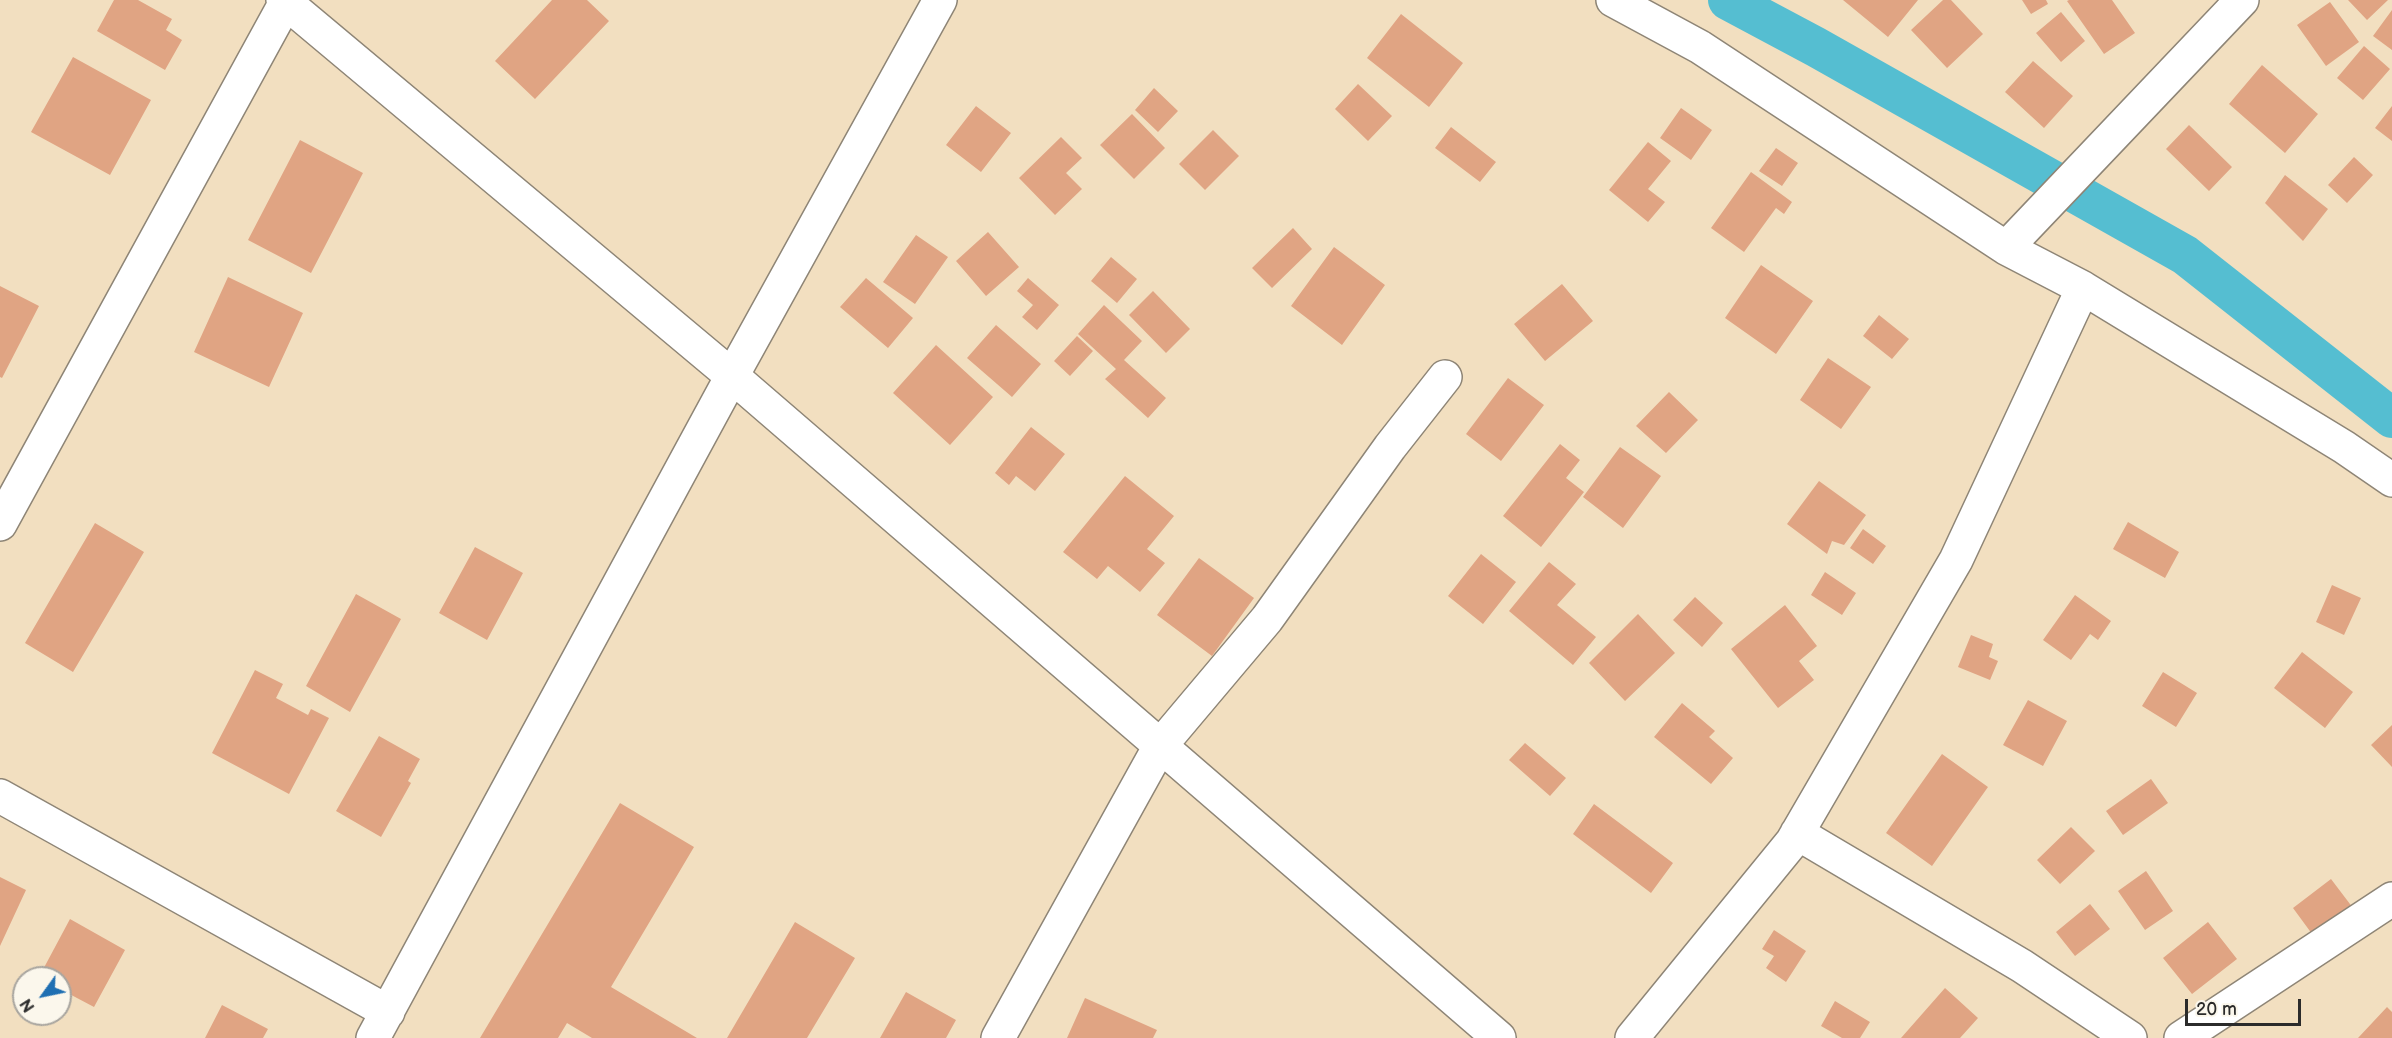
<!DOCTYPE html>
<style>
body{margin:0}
#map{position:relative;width:2392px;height:1038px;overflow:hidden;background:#f2dfc0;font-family:"Balsamiq Sans",sans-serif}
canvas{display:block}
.north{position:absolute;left:12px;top:966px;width:60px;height:60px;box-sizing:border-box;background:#fbf7ec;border:2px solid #a8a59f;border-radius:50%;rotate:237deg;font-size:16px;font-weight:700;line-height:24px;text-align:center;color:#2b2b2b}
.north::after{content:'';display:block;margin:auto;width:21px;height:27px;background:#1f6fb2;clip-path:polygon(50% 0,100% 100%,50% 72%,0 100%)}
.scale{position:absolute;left:2185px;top:999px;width:116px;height:27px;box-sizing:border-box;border:3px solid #2b2b2b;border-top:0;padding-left:8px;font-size:18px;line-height:21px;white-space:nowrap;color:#2b2b2b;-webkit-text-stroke:4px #fbf7ec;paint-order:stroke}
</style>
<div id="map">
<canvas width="2392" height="1038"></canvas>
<div class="north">N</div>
<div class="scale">20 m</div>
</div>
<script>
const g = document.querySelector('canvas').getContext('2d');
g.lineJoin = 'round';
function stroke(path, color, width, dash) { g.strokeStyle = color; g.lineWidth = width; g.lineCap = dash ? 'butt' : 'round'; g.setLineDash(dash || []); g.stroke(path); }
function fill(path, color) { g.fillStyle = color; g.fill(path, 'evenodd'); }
const canal = new Path2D(`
 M1728,0L1816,47L2185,255L2392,418`);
const building = new Path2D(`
 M114,0H138L172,19L166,30L182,40L165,70L97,31Z
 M552,0H587L609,21L535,99L495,61Z
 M1843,0H1918L1888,37Z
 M1943,0H1951L1983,34L1947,68L1911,30Z
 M2022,0H2046L2048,4L2031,14Z
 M2069,0H2112L2135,33L2104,54L2067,1Z
 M2348,0H2388L2367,20Z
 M2330,2L2359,42L2326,66L2297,25Z
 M2392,10V50L2373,36Z
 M2061,12L2085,41L2061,62L2036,33Z
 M1401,14L1463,63L1429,107L1367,58Z
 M2364,46L2390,69L2363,100L2337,78Z
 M73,57L151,100L110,175L31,132Z
 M2033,61L2073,96L2044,128L2005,92Z
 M2262,65L2318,114L2285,153L2229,104Z
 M1358,84L1392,116L1368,141L1335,109Z
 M1154,88L1178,111L1158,132L1135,110Z
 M976,106L1011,133L981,172L946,145Z
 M2392,106V141L2375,128Z
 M1681,108L1712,130L1691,160L1660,138Z
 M1132,114L1165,148L1134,179L1100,145Z
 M2189,125L2232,167L2209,191L2166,149Z
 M1451,127L1496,162L1480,182L1435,148Z
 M1213,130L1239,156L1205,190L1179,164Z
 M1061,137L1082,158L1066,173L1082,189L1055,215L1019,178Z
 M300,140L363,173L311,273L248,240Z
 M1648,142L1671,161L1648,189L1665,202L1648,222L1609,190Z
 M1776,148L1798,163L1782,186L1759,171Z
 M2354,157L2373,175L2347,203L2328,185Z
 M1751,172L1792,202L1784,214L1776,208L1744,252L1711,228Z
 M2285,175L2328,209L2303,241L2265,203Z
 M1293,228L1312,249L1272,288L1252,268Z
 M988,232L1019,267L986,296L956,261Z
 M916,235L948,257L915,304L883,282Z
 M1334,247L1385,285L1342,345L1291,306Z
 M1111,257L1137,279L1117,303L1091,281Z
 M1761,265L1813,301L1776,354L1725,318Z
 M228,277L303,313L269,387L194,352Z
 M866,278L913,318L888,348L840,307Z
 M1028,278L1059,305L1037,330L1022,317L1033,305L1017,291Z
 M1562,284L1593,321L1545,361L1514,324Z
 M0,286L39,306L2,378L0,377Z
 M1153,291L1190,329L1166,353L1129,315Z
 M1104,305L1142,341L1124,360L1166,398L1148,418L1105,379L1116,369L1078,334Z
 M1879,315L1909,339L1892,359L1863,336Z
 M996,325L1041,364L1012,397L967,358Z
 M1077,336L1093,351L1070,376L1054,361Z
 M936,345L993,397L950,445L893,393Z
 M1828,358L1871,387L1841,429L1800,400Z
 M1508,378L1544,405L1501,461L1466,434Z
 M1669,392L1698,420L1666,453L1636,426Z
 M1031,427L1065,454L1035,491L1016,476L1009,485L995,473Z
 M1560,444L1580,460L1566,478L1584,492L1541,547L1503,516Z
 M1620,447L1661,476L1623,528L1583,497Z
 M1125,476L1174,516L1147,549L1165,563L1140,592L1108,566L1097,579L1063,552Z
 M1819,481L1866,515L1844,545L1832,541L1827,554L1787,524Z
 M2128,522L2179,552L2165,578L2113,549Z
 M95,523L144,552L73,672L25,643Z
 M1863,529L1886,546L1873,564L1850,548Z
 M475,547L523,573L487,640L439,613Z
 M1481,554L1516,582L1483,624L1448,596Z
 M1199,558L1254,598L1212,656L1157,615Z
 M1549,562L1576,584L1557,605L1596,637L1573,665L1509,611Z
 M1825,572L1856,593L1842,615L1811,595Z
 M2332,585L2361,598L2344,635L2316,622Z
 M356,594L401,619L350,712L306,686Z
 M2075,595L2111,621L2098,640L2090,634L2071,660L2043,640Z
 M1695,597L1723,623L1702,647L1673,620Z
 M1785,605L1817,646L1799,661L1814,680L1778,708L1731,649Z
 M1638,614L1675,653L1625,701L1589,663Z
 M1971,635L1993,644L1989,657L1998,661L1990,680L1958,667Z
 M2302,652L2353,692L2325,728L2274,688Z
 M255,670L283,684L276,698L308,715L311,709L329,718L289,794L212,753Z
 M2163,672L2197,693L2176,727L2142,706Z
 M2028,700L2067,721L2043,766L2003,745Z
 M1682,703L1715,731L1709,737L1733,758L1711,784L1654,737Z
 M2392,725V767L2371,745Z
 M379,736L420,759L408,781L411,783L381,837L336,811Z
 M1525,743L1566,778L1550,796L1509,760Z
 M1942,754L1988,787L1932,866L1886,833Z
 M2151,779L2168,803L2123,835L2106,811Z
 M620,803L694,847L611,987L697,1038H592L567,1023L558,1038H480Z
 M1594,804L1673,863L1651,893L1573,834Z
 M2071,827L2095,851L2060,884L2037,860Z
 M2146,871L2173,911L2145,930L2118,891Z
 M0,877L26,890L0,946Z
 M2331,879L2353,908L2315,938L2293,908Z
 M2090,904L2110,929L2075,956L2056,932Z
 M70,919L125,950L94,1007L60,989V978L39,977Z
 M795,922L855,958L807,1038H727Z
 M2208,922L2237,959L2192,994L2163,958Z
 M1774,930L1806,951L1786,982L1766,968L1774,956L1762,949Z
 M1945,988L1978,1018L1960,1038H1901Z
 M906,992L956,1020L946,1038H880Z
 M1085,998L1157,1030L1153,1038H1067Z
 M1835,1001L1870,1022L1860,1038H1842L1821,1026Z
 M222,1005L268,1029L263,1038H205Z
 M2387,1007L2392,1012V1038H2358Z`);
const street = new Path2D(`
 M283,0L732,376L1499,1038
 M1613,0L1700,47L2006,248L2083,288L1956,560L1792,842L1632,1038
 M2006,248L2242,0
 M2083,288L2344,447L2392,480
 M0,524L286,2
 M0,796L388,1012
 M1797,833L2022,966L2130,1038
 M373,1038L732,376L940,0
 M998,1038L1160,746L1267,619L1390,447L1445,377
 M2181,1038L2392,899`);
stroke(canal, '#55bed1', 40);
fill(building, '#e0a483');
stroke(street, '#8e8576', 36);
stroke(street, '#fff', 33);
</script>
